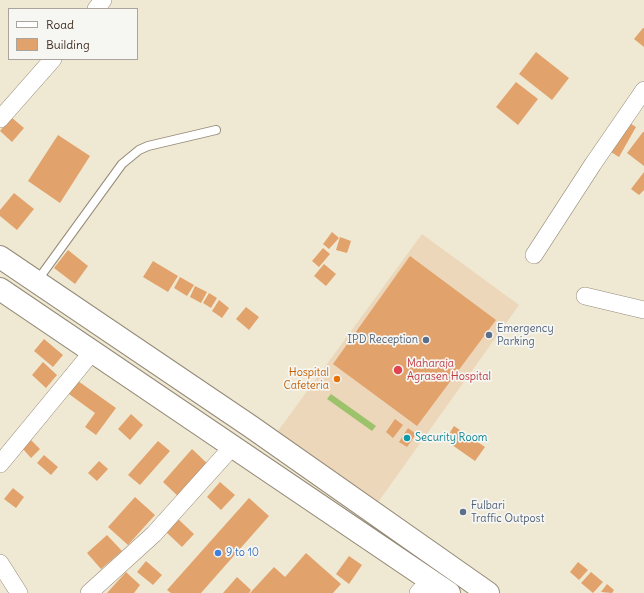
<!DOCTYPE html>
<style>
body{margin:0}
#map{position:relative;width:644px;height:593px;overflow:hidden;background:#efe9d3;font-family:Delius,sans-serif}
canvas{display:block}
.legend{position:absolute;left:8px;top:8px;width:130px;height:52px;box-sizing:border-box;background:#f6f6f2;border:1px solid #aba49d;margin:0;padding:5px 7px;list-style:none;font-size:12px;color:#3b2a1e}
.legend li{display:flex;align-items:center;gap:8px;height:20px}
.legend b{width:20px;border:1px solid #aba49d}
</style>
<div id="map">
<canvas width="644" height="593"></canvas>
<ul class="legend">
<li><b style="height:5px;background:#fff"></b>Road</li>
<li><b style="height:11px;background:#e2a26c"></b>Building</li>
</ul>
</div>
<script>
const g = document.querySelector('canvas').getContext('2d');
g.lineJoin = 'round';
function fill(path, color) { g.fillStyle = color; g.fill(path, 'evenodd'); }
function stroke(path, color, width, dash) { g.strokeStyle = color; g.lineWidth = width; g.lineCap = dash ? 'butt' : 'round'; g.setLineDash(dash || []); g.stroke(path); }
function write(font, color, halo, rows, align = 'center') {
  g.font = font + ' Delius,sans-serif'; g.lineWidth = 3.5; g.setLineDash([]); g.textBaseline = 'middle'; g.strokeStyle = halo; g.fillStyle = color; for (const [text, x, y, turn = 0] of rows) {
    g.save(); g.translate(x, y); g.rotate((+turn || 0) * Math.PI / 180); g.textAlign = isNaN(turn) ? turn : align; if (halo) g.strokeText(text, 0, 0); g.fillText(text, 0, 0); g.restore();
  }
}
const built = new Path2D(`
 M422,234L519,305L376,505L275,435Z`);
const green = new Path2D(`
 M331,394L376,426L372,431L327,399Z`);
const building = new Path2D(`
 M643,28H644V47L634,39Z
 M536,52L569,78L552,100L519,74Z
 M516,82L538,99L518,125L496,107Z
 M11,117L24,128L12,142L0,131Z
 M628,122L636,127L619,157L611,152Z
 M643,132H644V166L627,153Z
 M58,135L90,156L60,203L28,181Z
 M644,172V190L639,195L631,189Z
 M14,193L34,209L17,230L0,216V210Z
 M332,232L339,238L329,249L323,244Z
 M340,237L351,241L347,253L336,250Z
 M323,248L330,254L319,267L312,261Z
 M68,250L88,266L75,284L54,268Z
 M410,256L496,320L417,426L333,364Z
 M153,261L178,276L168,292L143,277Z
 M324,264L336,274L326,286L314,276Z
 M180,277L194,285L187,296L174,288Z
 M195,286L207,292L201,303L190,297Z
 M209,293L217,298L211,308L203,303Z
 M219,300L229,308L222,318L212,311Z
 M246,307L259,317L249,330L236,319Z
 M44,339L63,355L53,367L34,351Z
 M43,362L57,375L46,388L32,375Z
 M78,381L116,408L96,435L85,427L95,413L69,394Z
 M131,414L143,425L130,440L118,429Z
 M395,419L403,425L393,438L386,432Z
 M454,426L485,447L475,461L445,440Z
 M408,428L416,434L407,447L399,442Z
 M31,440L40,449L31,458L23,449Z
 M158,441L170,451L140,485L128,475Z
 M192,449L210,466L181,499L163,482Z
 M44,455L58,467L51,475L37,463Z
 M99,461L108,469L97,481L88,473Z
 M220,482L235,495L221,510L207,497Z
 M13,488L24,497L16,508L4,499Z
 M135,497L155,515L128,545L108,527Z
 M249,498L269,516L201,593H171L167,590Z
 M177,518L194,534L182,547L165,531Z
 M107,535L122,551L101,569L87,553Z
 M306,553L341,584L333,593H250L274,567L285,577Z
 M349,556L362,565L349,584L336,574Z
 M146,561L162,575L153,585L137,572Z
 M578,562L588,570L579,580L570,572Z
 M126,572L140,585L134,593H107Z
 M591,572L603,582L593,593L581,583Z
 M237,577L251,590L249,593H223Z
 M607,584L614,590L612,593L601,592Z`);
const lane = new Path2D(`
 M37,281L122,164L139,150L148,146L216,130`);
const street = new Path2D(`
 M96,9L103,0
 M0,119L53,59
 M534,255L593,164L644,90
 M585,296L644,310
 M0,464L93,351
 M0,563L19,593
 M89,593L154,534L233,446
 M418,593L430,580`);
const highway = new Path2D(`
 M0,257L250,426L488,593
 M0,289L449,593`);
const markers = [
 [489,335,4,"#5c6f8a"],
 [426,340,4,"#5c6f8a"],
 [398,370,5,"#e0444e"],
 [337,379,4,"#e8710a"],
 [407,438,4,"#0f9aa8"],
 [463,512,4,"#5c6f8a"],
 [218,553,4,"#3f7fe0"]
];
const serviceNames = [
 ["Emergency",497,329],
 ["Parking",497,342],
 ["IPD Reception",418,340,"right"],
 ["Fulbari",471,506],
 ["Traffic Outpost",471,519]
];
const healthNames = [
 ["Maharaja",407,364],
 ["Agrasen Hospital",407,377]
];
const foodNames = [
 ["Hospital",329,373],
 ["Cafeteria",329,386]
];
const cultureNames = [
 ["Security Room",415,438]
];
const shopNames = [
 ["9 to 10",226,553]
];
fill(built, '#edd7ba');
fill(green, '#9dc26c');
fill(building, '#e2a26c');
stroke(lane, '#958a78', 10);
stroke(street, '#958a78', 18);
stroke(highway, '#958a78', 24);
stroke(lane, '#fff', 8);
stroke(street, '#fff', 17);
stroke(highway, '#fff', 22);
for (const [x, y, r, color] of markers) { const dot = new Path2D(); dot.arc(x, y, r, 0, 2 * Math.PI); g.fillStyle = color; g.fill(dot); stroke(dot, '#f6f6f2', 1.5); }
write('11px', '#4e5e75', '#f6f6f2', serviceNames, 'left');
write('11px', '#be3a42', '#f6f6f2', healthNames, 'left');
write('11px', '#c56008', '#f6f6f2', foodNames, 'right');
write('11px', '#0d838f', '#f6f6f2', cultureNames, 'left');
write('11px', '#366cbe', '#f6f6f2', shopNames, 'left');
</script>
